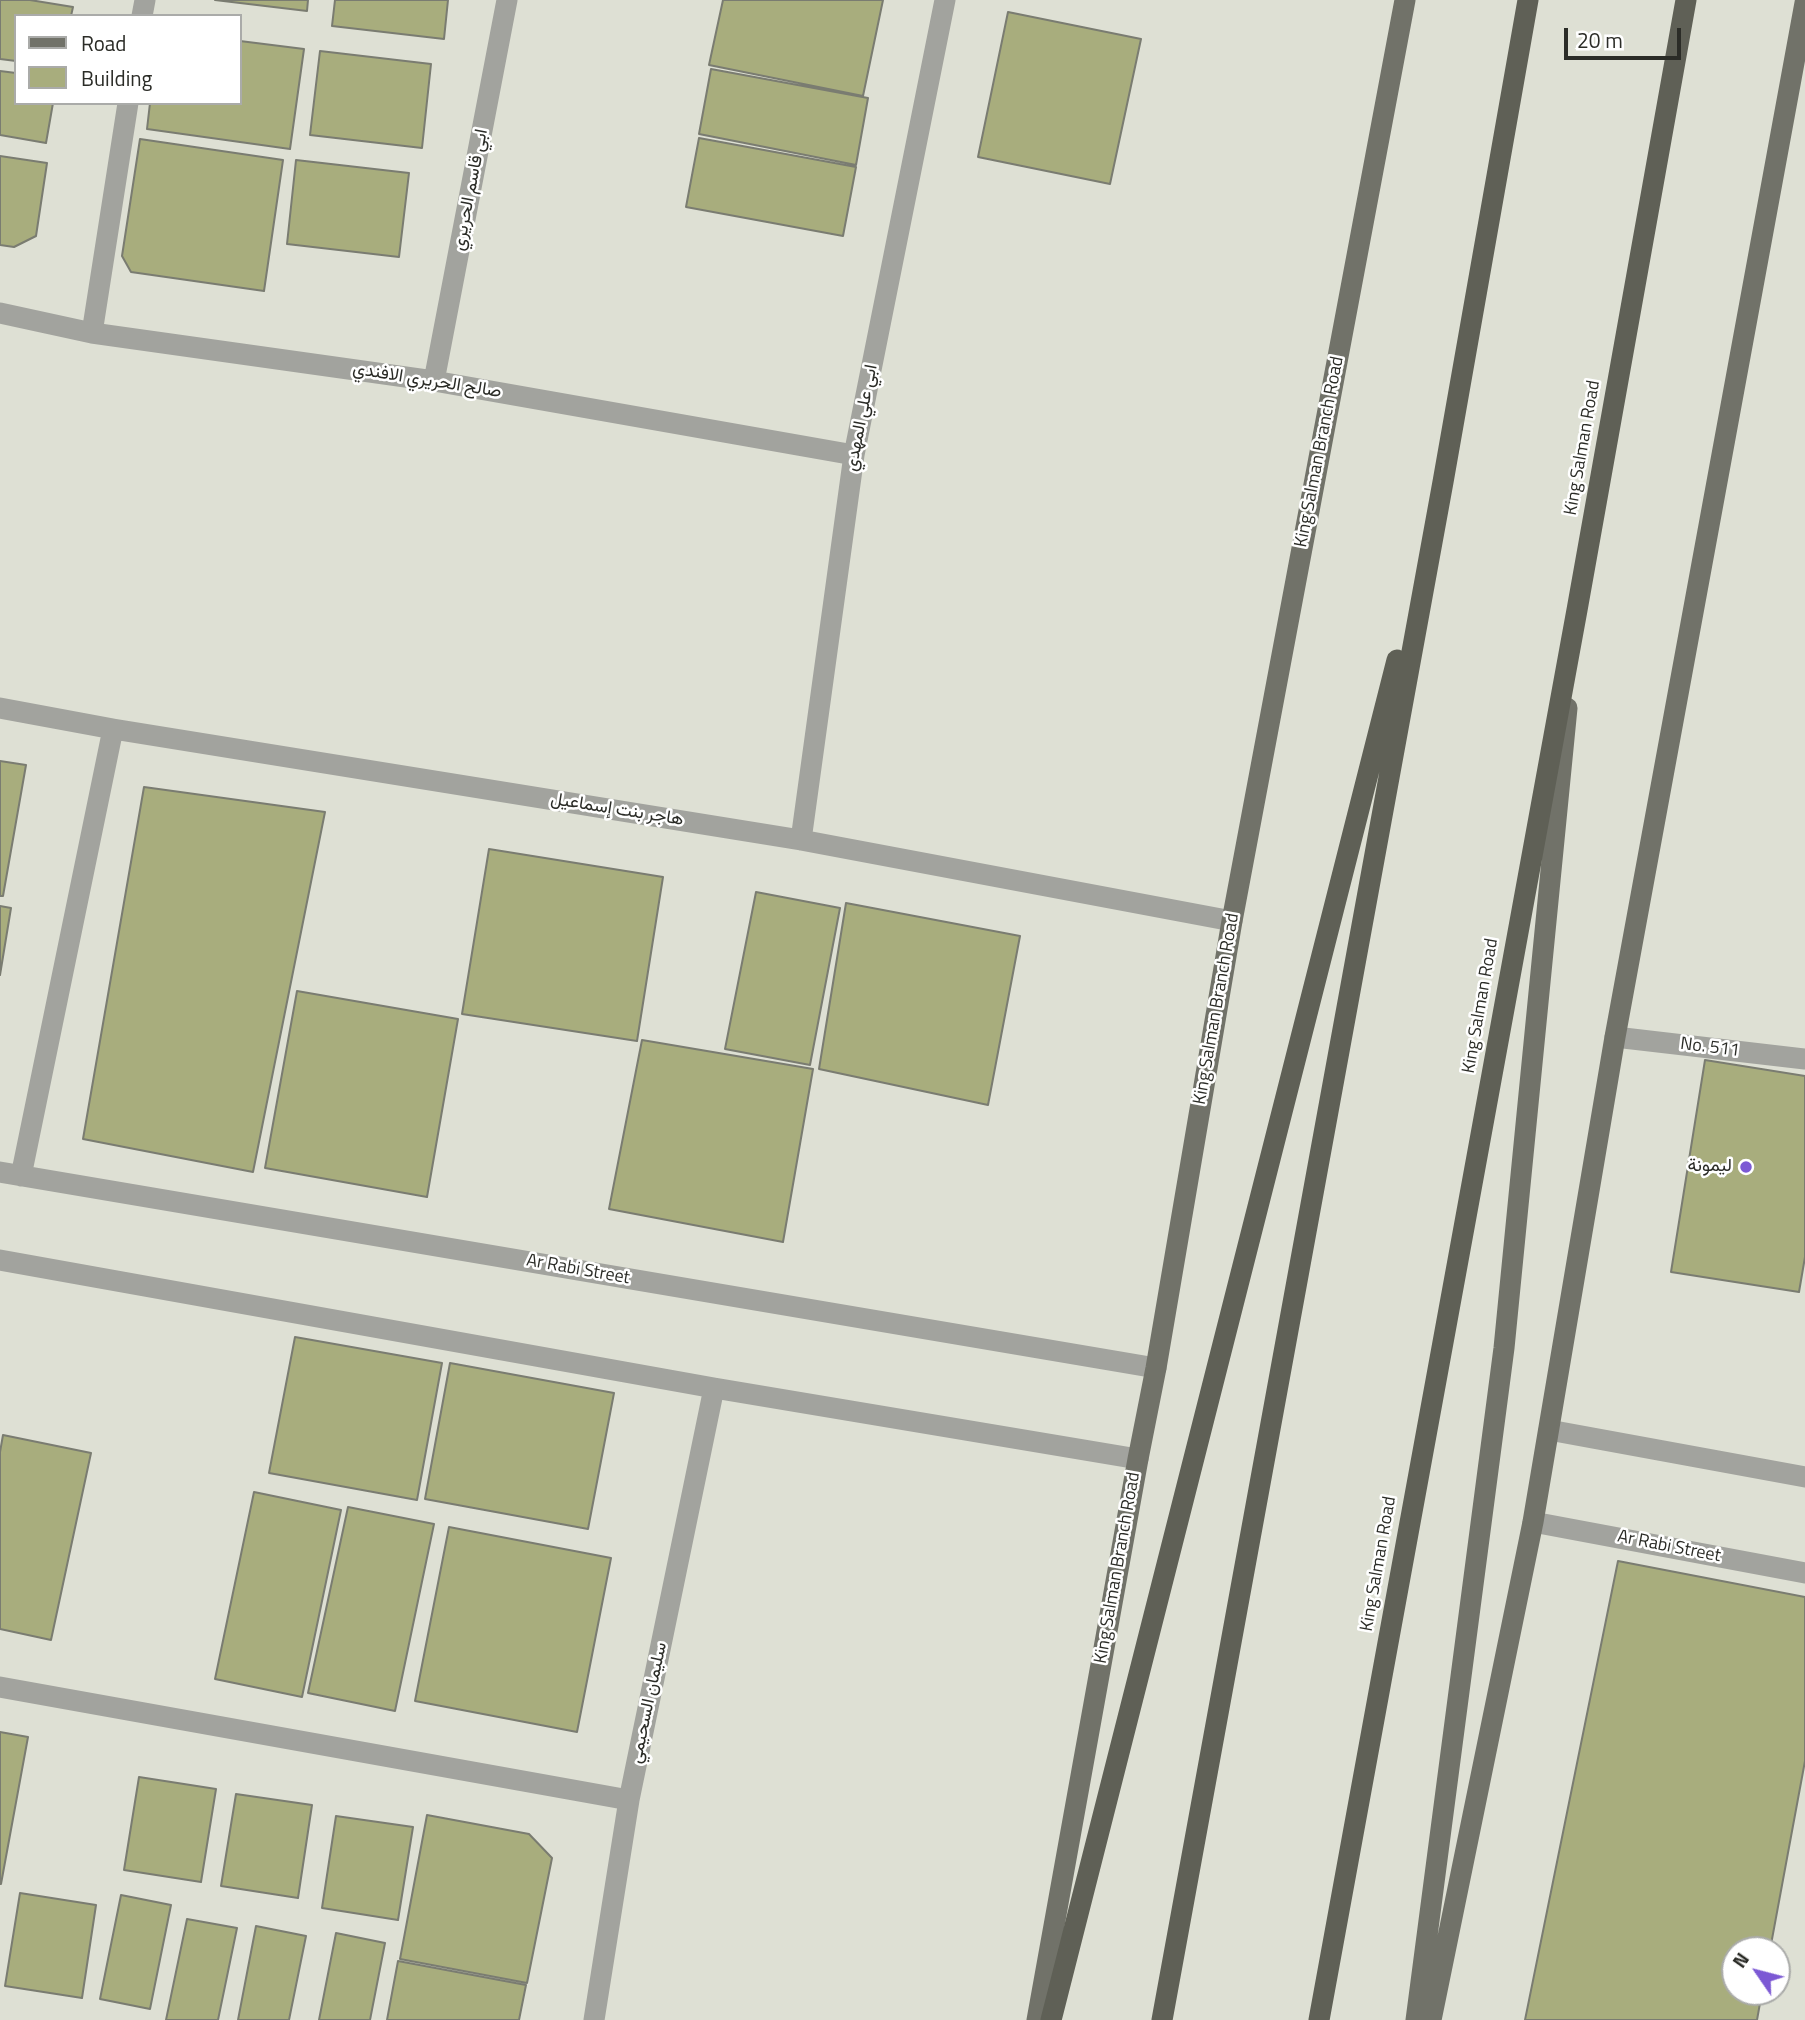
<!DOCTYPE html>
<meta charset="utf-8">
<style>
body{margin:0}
#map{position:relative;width:1805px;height:2020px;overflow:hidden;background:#dee0d4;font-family:"Titillium Web",sans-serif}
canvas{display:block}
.legend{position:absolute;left:14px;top:14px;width:228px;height:91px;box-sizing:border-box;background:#fff;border:2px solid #aaaba9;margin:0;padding:9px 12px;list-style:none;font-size:21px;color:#2b2c27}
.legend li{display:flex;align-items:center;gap:14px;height:35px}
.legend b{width:35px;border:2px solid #aaaba9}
.north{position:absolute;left:1721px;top:1936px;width:70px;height:70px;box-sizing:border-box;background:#fff;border:2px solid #aaaba9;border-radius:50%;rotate:305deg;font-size:19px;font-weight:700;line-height:28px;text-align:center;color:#2b2c27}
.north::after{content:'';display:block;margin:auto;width:24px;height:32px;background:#7c59d4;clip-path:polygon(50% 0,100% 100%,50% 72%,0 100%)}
.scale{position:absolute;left:1564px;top:28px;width:117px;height:32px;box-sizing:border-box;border:4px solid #2b2c27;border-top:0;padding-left:9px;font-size:21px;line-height:24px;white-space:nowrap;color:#2b2c27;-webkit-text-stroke:5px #fff;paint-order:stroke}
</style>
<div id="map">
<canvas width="1805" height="2020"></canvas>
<ul class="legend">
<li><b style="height:9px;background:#717269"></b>Road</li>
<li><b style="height:19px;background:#a8ad7d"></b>Building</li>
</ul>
<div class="north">N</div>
<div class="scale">20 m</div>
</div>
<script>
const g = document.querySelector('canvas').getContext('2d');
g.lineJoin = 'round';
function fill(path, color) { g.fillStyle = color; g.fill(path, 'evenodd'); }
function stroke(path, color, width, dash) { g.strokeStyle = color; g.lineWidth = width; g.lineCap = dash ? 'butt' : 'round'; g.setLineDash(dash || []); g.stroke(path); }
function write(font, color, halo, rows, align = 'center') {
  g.font = font + ' "Titillium Web",Vazirmatn,sans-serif'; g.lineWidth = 5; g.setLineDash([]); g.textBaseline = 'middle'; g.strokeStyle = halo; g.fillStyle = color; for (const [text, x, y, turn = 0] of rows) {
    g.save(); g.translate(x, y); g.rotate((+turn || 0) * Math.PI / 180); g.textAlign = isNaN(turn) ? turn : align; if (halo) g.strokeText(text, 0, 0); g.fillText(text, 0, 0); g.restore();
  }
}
const building = new Path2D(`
 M0,0H30L73,7L71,16H16V61L0,59Z
 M215,0H308L307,11Z
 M335,0H448L444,39L332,26Z
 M723,0H883L863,96L709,65Z
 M1008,12L1141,39L1110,184L978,157Z
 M240,41L304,49L290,149L147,129L150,103H240Z
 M320,51L431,64L422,148L310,135Z
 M711,69L868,98L856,165L699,134Z
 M0,71L16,73V103H53L46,143L0,135Z
 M699,138L856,167L843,236L686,207Z
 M140,139L283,160L264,291L131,272L122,256Z
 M0,156L47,163L36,236L14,247L0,245Z
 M296,160L409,173L399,257L287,244Z
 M0,761L26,765L3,896H0Z
 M144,787L325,812L253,1172L83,1139Z
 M489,849L663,877L637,1041L462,1014Z
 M756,892L840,908L810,1065L725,1049Z
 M846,903L1020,936L988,1105L819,1069Z
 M0,906L11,908L0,975Z
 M297,991L458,1019L427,1197L265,1168Z
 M642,1040L813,1069L783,1242L609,1209Z
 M1705,1060L1805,1076V1257L1799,1292L1671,1272Z
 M295,1337L442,1363L417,1500L269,1473Z
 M450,1363L614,1393L588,1529L425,1499Z
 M3,1435L91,1453L51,1640L0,1629V1452Z
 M254,1492L341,1510L302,1697L215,1679Z
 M348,1507L434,1524L395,1711L308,1693Z
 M449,1527L611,1558L577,1732L415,1701Z
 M1618,1561L1805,1597V1761L1770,1950H1735V1992H1762L1757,2020H1525Z
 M0,1732L28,1737L1,1884H0Z
 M139,1777L216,1789L201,1882L124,1870Z
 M236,1794L312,1805L298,1898L221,1886Z
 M427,1815L529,1834L552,1858L527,1983L400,1959Z
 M336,1816L413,1827L398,1920L322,1908Z
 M20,1893L96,1905L82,1998L5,1986Z
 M121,1895L171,1905L150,2009L100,1999Z
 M187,1919L237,1928L218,2020H166Z
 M256,1926L306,1936L289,2020H238Z
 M336,1933L385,1943L370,2020H319Z
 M398,1961L526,1985L519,2020H387Z`);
const minor = new Path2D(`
 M142,16L145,0
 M0,313L92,333L434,381L854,455
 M92,333L128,103
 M434,381L507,0
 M0,708L113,729L801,840L1232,921
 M801,840L854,455L945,0
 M1615,1037L1805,1059
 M0,1172L1156,1368
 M21,1176L113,729
 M0,1260L714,1388L1138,1459
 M1549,1430L1805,1477
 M1533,1522L1805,1573
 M0,1687L629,1800
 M594,2020L629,1800L714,1388`);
const major = new Path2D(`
 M1037,2020L1138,1459L1156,1368L1232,921L1405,0
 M1416,2020L1504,1348L1567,708
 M1431,2020L1533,1522L1615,1037L1805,3`);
const highway = new Path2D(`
 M1051,2020L1397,660
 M1162,2020L1443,482L1528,0
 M1319,2020L1577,610L1686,0`);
const markers = [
 [1746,1167,7,"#7c59d4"]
];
const streetNames = [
 ["ابي قاسم الحريري",471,190,-79],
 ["صالح الحريري الافندي",427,381,9],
 ["ابي علي المهدي",862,418,-79],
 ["King Salman Road",1583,448,-80],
 ["King Salman Branch Road",1320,452,-79],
 ["هاجر بنت إسماعيل",617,810,9],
 ["King Salman Road",1481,1006,-80],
 ["King Salman Branch Road",1217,1009,-80],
 ["No. 511",1710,1048,7],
 ["Ar Rabi Street",578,1270,10],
 ["Ar Rabi Street",1669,1547,11],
 ["King Salman Road",1379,1564,-80],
 ["King Salman Branch Road",1118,1568,-80],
 ["سليمان السحيمي",649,1703,-78]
];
const poiNames = [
 ["ليمونة",1732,1167]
];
fill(building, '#a8ad7d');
stroke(building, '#7a7c71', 2);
stroke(minor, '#a2a39e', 21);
stroke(major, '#717269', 21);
stroke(highway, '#5f6056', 21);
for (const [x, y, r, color] of markers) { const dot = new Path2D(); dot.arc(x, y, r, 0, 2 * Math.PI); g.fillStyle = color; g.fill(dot); stroke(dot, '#fff', 2.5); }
write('18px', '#2b2c27', '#fff', streetNames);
write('18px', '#2b2c27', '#fff', poiNames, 'right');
</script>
